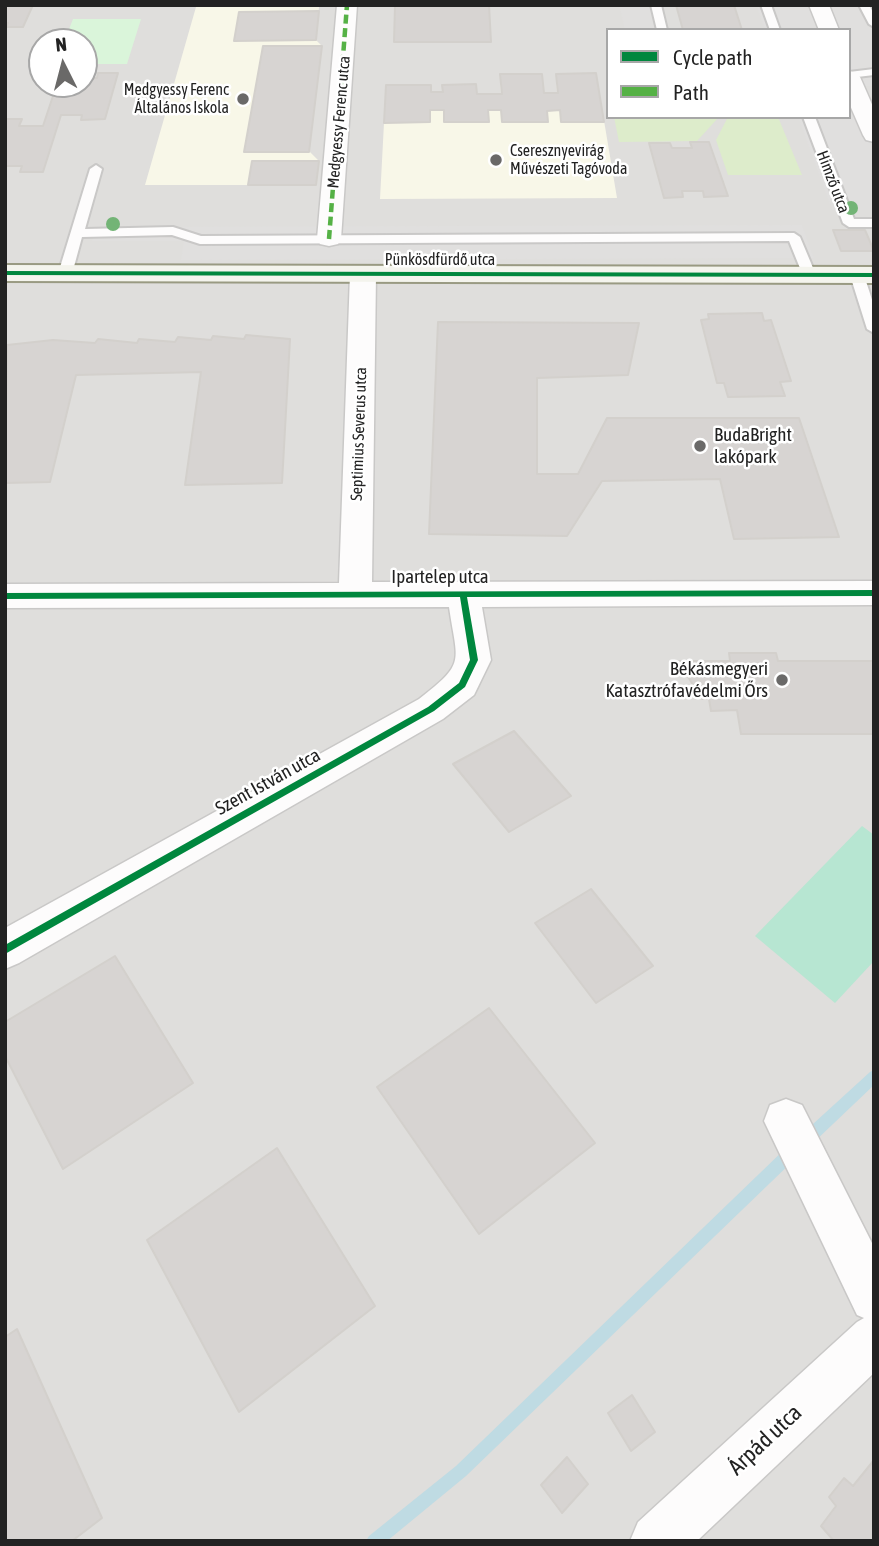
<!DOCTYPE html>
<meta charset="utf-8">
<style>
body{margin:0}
#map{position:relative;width:879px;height:1546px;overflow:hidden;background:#f0eeeb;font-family:"Asap Condensed",sans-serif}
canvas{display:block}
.frame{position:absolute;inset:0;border:7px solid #222;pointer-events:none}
.legend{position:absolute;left:606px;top:28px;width:245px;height:91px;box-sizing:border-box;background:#fff;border:2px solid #a7a7a7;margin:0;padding:9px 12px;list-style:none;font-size:21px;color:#222}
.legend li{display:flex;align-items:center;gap:14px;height:35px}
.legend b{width:35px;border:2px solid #a7a7a7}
.north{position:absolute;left:28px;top:28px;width:70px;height:70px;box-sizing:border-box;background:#fff;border:2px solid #a7a7a7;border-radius:50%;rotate:354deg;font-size:19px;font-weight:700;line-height:28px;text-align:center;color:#222}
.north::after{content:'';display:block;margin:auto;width:24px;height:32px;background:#6a6968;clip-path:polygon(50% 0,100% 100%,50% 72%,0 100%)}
</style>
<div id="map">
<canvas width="879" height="1546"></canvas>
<div class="frame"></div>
<ul class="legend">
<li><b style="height:9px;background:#00873e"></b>Cycle path</li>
<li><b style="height:9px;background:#55b145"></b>Path</li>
</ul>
<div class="north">N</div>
</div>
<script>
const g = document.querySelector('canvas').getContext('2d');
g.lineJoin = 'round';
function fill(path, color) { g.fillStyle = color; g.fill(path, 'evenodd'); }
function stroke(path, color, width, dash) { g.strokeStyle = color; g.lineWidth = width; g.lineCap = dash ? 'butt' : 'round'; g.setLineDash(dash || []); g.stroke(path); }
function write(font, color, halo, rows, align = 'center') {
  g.font = font + ' "Asap Condensed",sans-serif'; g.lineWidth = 5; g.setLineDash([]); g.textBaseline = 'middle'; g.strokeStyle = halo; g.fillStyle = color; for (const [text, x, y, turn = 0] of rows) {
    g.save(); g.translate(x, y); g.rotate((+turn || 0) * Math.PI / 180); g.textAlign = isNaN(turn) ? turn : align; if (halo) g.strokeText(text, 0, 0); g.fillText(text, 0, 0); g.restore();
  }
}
const residential = new Path2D(`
 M5,5H874V1541H5ZM608,30H849V117H608ZM42,42H84V84H42Z`);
const education = new Path2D(`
 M196,7H319L316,40L322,46L309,151L319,161L316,185H145Z
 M596,73L617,198L380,199L386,85H431L432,92H442V85L476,84L477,94H501L500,74H542L544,93H557L556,74Z`);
const grass = new Path2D(`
 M614,117H719L697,141L619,142Z
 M728,117H778L802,175H728L716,140Z`);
const park = new Path2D(`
 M73,19H141L127,64H84V42H64Z`);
const pitch = new Path2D(`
 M862,826L874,835V961L835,1003L755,936Z`);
const parking = new Path2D(`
 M619,5H656L662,30H625Z
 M756,5H874V86H854L874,141V210H832L798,117H849V30H765Z
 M802,225L814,258L181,260L184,241H92L96,227Z`);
const stream = new Path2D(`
 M874,1070V1085L812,1144L807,1145L802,1144L801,1139L802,1134L870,1072Z
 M792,1146L797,1147L798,1152L797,1157L466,1476L387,1541H366L369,1536L456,1466L787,1147Z`);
const building = new Path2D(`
 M5,5H33L23,27H6L8,23H5Z
 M395,5H489L491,42H394Z
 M676,5H734L742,30H683Z
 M319,11L316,40L234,41L239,12Z
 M263,46H322L309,152H244Z
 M98,73H118L105,119L81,120L82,115H61L43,172H20L22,166H5V119H22L19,126H43L57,84H84V78H97Z
 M596,73L604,122H561L560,110L547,111L548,122H502L501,110H488L489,122H444V110H430V122L384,123L386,85H431V92H443L442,85L476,84L477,94H502L500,74H542L544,93H558L556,74Z
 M690,142H709L728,196L704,197L703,191H682L683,197L664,198L649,143H670L672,148H692Z
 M252,161H319L316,185H248Z
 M833,230H865L874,251H841Z
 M762,313L764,321L771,320L791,381L780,382L785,396L728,397L724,383H717L701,320L709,319L708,314Z
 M438,322L639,323L628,375L537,378V474H578L607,418H799L839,537L734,539L720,479L602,481L567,536L429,534Z
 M246,335L290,339L282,483L185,485L201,372L76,375L50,482L5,483L7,345L53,340L95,343L98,339L137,343L139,339L175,342L178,337L211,340L213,336L244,339Z
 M729,653H776L778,661H874V734H741L737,710L711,711L709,699H702L678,661H730Z
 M514,731L571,796L509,832L453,764Z
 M591,889L653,966L596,1003L535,923Z
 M115,956L193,1083L63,1169L5,1056V1022Z
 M489,1008L595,1143L479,1234L377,1087Z
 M277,1148L375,1306L239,1412L147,1240Z
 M17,1329L102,1518L72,1541H5V1337Z
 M632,1395L655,1432L631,1451L608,1413Z
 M567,1457L588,1484L562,1513L541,1485Z
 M874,1460V1541H834L821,1526L836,1506L829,1497L844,1478L853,1486Z`);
const lane = new Path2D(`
 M651,5H661L667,30H657Z
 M761,5H771L780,30H770Z
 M859,5H869L874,14V27L869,24Z
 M874,69V75L849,78V72Z
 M803,117H815L854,219H874V227H849L843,223Z
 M96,165L102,169L85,229L173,227L201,236L794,233L800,237L816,275L809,279L804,278L789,241L200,244L172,235L82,237L72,274L70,277H60L58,274L90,169Z
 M857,271L864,275L874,306V333L867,329L850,275Z`);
const street = new Path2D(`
 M337,5H357L341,239L338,244L329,246L320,244L317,239Z
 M809,5H829L839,30H819Z
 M849,71L856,73L860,77L874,109V142L866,140L863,135L849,103Z
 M363,266L372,269L376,274L372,582L874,581V605L482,607L491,660L474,695L443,719L19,963L5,969V928L419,699C467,662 457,663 449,607L5,608V584L339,583L350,274L354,269Z
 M786,1099L802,1105L874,1247V1373L697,1541H630L638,1522L857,1322L864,1318L857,1315L764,1121L770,1105Z`);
const secondary = new Path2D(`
 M5,265L874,267V283L5,281Z`);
const quiet = new Path2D(`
 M329,239L347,5`);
const cycleway = new Path2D(`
 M5,271L874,273V277L5,275Z
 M874,590V596L467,597L478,660L465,687L434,711L5,954V945L428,707L459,683L470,660L460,597L5,599V593Z`);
const trees = [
 [851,208],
 [113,224]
];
const markers = [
 [243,99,7,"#6a6968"],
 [496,160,7,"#6a6968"],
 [700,446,7,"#6a6968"],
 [782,680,7,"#6a6968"]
];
const farPoinames = [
 ["Medgyessy Ferenc",229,90],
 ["Általános Iskola",229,108],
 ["Cseresznyevirág",510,151,"left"],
 ["Művészeti Tagóvoda",510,169,"left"]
];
const farStreetnames = [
 ["Medgyessy Ferenc utca",339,122,-85],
 ["Hímző utca",833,182,69],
 ["Pünkösdfürdő utca",440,260],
 ["Septimius Severus utca",359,434,-88]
];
const poiNames = [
 ["BudaBright",714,435],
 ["lakópark",714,457],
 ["Békásmegyeri",768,669,"right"],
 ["Katasztrófavédelmi Őrs",768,691,"right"]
];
const streetNames = [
 ["Ipartelep utca",440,577],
 ["Szent István utca",268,782,-29]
];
const nearStreetnames = [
 ["Árpád utca",765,1440,-43]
];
fill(residential, '#dfdedc');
fill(education, '#f8f7e8');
fill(grass, '#ddeccb');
fill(park, '#daf5da');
fill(pitch, '#b7e6d2');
fill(parking, '#e0dfde');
fill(stream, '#bfdbe3');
fill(building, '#d7d4d2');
stroke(building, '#d3d0cc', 2);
stroke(lane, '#c9c8c7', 4);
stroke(street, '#c9c8c7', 3);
stroke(secondary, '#999a82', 4);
fill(lane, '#fdfcfc');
fill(street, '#fdfcfc');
fill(secondary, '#f4f4ed');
stroke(quiet, '#55b145', 4.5, [9, 4.5]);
fill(cycleway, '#00873e');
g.fillStyle = '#73b476';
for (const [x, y] of trees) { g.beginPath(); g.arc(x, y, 7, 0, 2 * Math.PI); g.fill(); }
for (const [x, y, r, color] of markers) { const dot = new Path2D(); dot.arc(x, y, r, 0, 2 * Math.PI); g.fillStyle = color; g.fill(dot); stroke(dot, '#fff', 2.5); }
write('16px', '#222', '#fff', farPoinames, 'right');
write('16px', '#222', '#fff', farStreetnames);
write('19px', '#222', '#fff', poiNames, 'left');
write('19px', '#222', '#fff', streetNames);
write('23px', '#222', '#fff', nearStreetnames);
</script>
